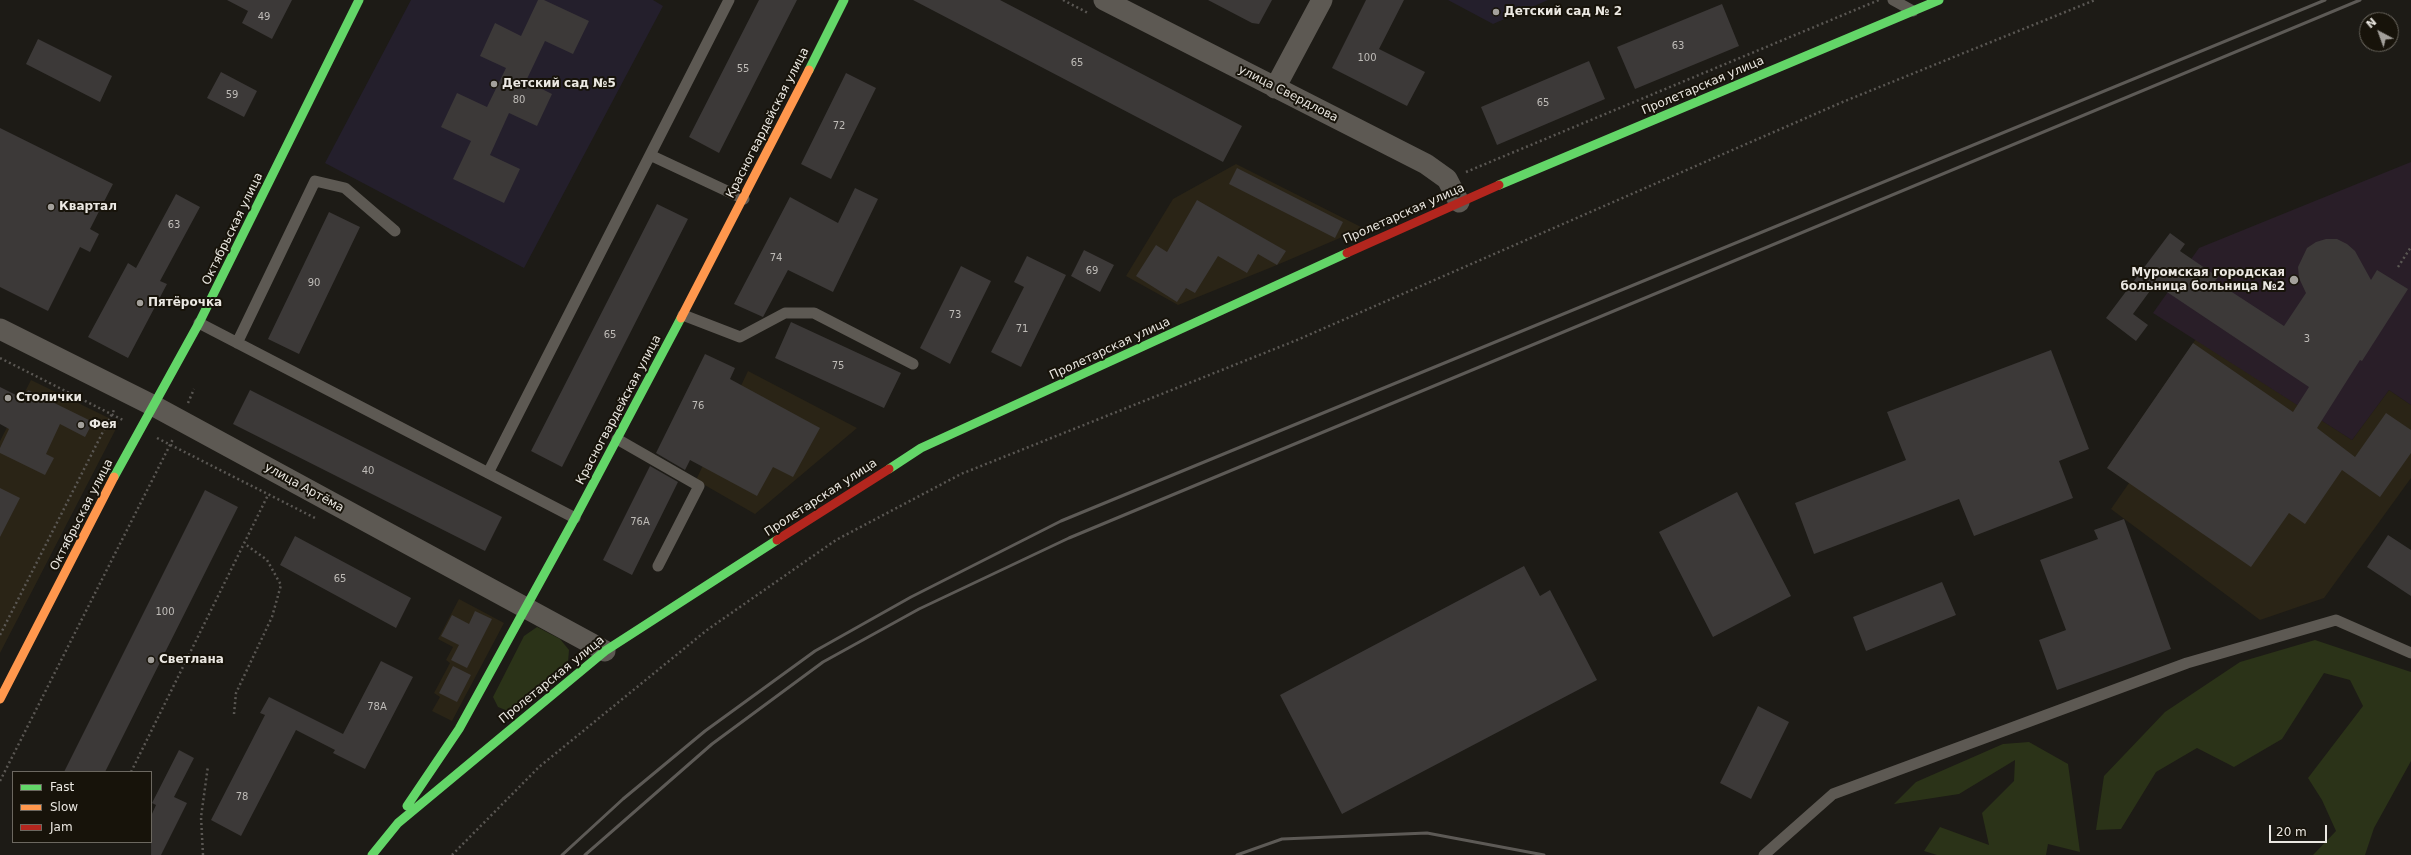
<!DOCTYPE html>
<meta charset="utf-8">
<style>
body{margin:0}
#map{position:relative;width:2411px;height:855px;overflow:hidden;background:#1d1b16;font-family:"DejaVu Sans",sans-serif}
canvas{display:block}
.legend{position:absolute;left:12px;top:771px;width:140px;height:72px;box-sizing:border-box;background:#17130a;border:1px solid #6c6860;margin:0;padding:5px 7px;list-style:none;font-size:12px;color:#ebe8e2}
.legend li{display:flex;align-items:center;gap:8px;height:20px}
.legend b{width:20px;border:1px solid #6c6860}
.north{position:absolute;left:2359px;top:12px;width:40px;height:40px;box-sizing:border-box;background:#17130a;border:1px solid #6c6860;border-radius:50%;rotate:319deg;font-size:11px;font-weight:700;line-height:16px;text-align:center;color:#ebe8e2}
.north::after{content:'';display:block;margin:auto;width:14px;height:18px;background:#a3a09b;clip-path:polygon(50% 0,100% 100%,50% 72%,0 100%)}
.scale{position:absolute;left:2269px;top:825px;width:58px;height:18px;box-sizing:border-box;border:2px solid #ebe8e2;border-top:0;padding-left:5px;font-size:12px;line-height:14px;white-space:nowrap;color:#ebe8e2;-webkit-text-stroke:3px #17130a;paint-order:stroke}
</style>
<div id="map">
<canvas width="2411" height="855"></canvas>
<ul class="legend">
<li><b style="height:5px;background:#63d668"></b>Fast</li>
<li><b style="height:5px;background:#ff974d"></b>Slow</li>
<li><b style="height:5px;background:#b3261e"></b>Jam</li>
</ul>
<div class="north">N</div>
<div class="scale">20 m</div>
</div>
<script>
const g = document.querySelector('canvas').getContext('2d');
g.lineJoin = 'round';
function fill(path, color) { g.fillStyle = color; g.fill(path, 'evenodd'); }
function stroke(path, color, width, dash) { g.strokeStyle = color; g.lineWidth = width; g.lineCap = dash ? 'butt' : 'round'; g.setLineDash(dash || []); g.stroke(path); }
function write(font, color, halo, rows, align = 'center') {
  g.font = font + ' "DejaVu Sans",sans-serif'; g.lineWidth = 4; g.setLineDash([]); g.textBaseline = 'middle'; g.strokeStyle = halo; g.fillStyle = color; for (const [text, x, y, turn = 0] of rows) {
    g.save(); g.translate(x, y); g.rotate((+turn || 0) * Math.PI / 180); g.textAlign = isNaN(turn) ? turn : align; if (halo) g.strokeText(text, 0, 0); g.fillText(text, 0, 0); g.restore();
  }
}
const built = new Path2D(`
 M1236,164L1363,228L1277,265L1178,305L1126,276L1173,199Z
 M2196,339L2352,440L2389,390L2411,405V478L2324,598L2260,620L2111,509L2129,483L2107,468Z
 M748,371L857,428L755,514L696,480Z
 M31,380L119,423L0,653V441Z
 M459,599L504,623L452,721L432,711L440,697L434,693L450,663L446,660L453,647L438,639Z`);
const education = new Path2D(`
 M411,0H653L663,6L524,268L325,163Z
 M1448,0H1548L1493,24Z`);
const medical = new Path2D(`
 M2411,162V405L2389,390L2352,440L2153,313L2199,248Z`);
const green = new Path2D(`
 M537,627L560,639L569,650L568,662L508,711L498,707L493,697L524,636Z
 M2315,640L2411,672V761L2374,828L2365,855H2313L2336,831L2322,800L2308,778L2363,706L2350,680L2324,673L2282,739L2234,767L2197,748L2156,772L2121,829L2096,830L2104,776L2165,712L2240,662Z
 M2029,742L2068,764L2080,852L2048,844L2046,855H1937L1924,851L1940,827L1989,845L1982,813L2014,781L2015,760L1959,794L1894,804L1916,782L2003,744Z`);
const building = new Path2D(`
 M227,0H292L272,39L242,23L248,11Z
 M538,0H544L589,21L573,54L545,41L526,81L552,94L537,126L509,113L490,155L520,169L504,203L453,179L471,141L441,127L457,93L487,107L506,68L480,56L495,23L521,36Z
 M759,0H797L719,153L689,137Z
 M913,0H1000L1242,126L1223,162Z
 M1208,0H1272L1259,24L1252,23Z
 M1366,0H1404L1379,49L1425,72L1407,106L1332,68Z
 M1722,4L1739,46L1635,89L1617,47Z
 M38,39L112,76L100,102L26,64Z
 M1589,61L1605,99L1497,145L1481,107Z
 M221,72L257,91L244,117L207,98Z
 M846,73L876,88L831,179L801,164Z
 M0,128L113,184L90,229L99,234L90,252L80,247L48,311L0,287Z
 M1237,168L1343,222L1335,238L1229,184Z
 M855,188L878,199L833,292L788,270L763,317L734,304L790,197L838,223Z
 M176,194L200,207L160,281L167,284L128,358L88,337L128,263L136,268Z
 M1197,200L1286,251L1277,265L1258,254L1247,273L1218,256L1195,293L1186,288L1177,302L1136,276L1156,245L1167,252Z
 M657,204L688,219L562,467L531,451Z
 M329,212L360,227L299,354L268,339Z
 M2170,233L2185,244L2180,251L2218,277L2215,281L2284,326L2306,293L2299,278L2298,267L2307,248L2316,242L2326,239H2337L2347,244L2355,251L2371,280L2377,270L2408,289L2362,361L2360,360L2317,428L2355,457L2386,413L2411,430V453L2380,497L2342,470L2305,524L2289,513L2251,567L2107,468L2193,343L2293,412L2309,387L2155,284L2133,314L2148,325L2136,341L2106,318Z
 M1084,250L1114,265L1100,292L1071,276Z
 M1027,256L1066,275L1021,367L991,352L1024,287L1014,282Z
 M961,266L991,281L950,364L920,348Z
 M791,322L901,373L884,408L775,358Z
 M2051,350L2089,449L2059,461L2073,498L1974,536L1959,499L1814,554L1795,503L1906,460L1887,412Z
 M705,354L735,368L730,379L820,428L793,477L773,467L757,496L690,460L685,470L656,453Z
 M0,387L24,399L28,390L93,422L85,437L60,424L46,454L54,458L45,475L0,453V448L9,429L0,424Z
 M250,390L502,517L485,551L233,424Z
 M650,466L678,482L632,575L603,560Z
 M0,488L20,498L0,537Z
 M205,490L238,507L105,772H64Z
 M1737,492L1791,596L1713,637L1659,532Z
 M2124,519L2171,649L2057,690L2039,640L2066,630L2040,560L2098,539L2094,530Z
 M2388,535L2411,550V596L2367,567Z
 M295,536L411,598L396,628L280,565Z
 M1524,566L1540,596L1550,590L1597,680L1342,814L1280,695Z
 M1942,582L1956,615L1866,651L1853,617Z
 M475,611L492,619L467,668L451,660L459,645L441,636L452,615L469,624Z
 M381,661L413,677L365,769L333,753L335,750L296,730L241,836L211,820L265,715L260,713L269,697L343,734Z
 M453,666L471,675L457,702L439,693Z
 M1758,706L1789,722L1751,799L1720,783Z
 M179,750L194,758L174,797L187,803L161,855H151V816L156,805L152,803Z`);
const path = new Path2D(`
 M1063,0L1088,13
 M1466,172L1879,0
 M2398,267L2411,247
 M0,358L123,420
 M188,403L194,389
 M157,438L317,519
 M0,635L115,408
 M234,714L236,693L272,617L281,585L267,560L245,544
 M131,772L268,495
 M0,781L173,439
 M203,855L201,817L208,766
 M452,855L539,767L707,630L836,540L961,474L1297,340L1845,101L2095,0`);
const lane = new Path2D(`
 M1893,0L1913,11
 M650,155L744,199
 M683,315L740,337L785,313H814L913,364
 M199,323L575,518
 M237,343L315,181L345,188L395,231
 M617,439L699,486L658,566
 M488,473L729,0
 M1764,855L1833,794L2187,663L2336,620L2411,653`);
const street = new Path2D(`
 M1104,0L1426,164L1447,179L1459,202
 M1275,88L1322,0
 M0,329L154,406L605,651`);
const fast = new Path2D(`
 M809,70L844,0
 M1499,185L1939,0
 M889,469L921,448L1347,253
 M114,477L199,323L359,0
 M407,806L459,729L575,518L681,318
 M372,855L398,823L605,651L777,540`);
const slow = new Path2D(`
 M681,318L809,70
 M0,699L114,477`);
const jam = new Path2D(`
 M1347,253L1499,185
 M777,540L889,469`);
const rail = new Path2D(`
 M562,855L623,799L705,731L815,651L911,597L1061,521L2325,0
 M585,855L712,744L823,662L919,609L1069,538L2360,0
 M1237,855L1282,839L1427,833L1544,855`);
const markers = [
 [1496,12,4,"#a3a09b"],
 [494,84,4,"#a3a09b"],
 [51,207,4,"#a3a09b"],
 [2294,280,5,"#a3a09b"],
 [140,303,4,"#a3a09b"],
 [8,398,4,"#a3a09b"],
 [81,425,4,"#a3a09b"],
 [151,660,4,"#a3a09b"]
];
const numberNames = [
 ["49",264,17],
 ["63",1678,46],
 ["100",1367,58],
 ["65",1077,63],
 ["55",743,69],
 ["59",232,95],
 ["80",519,100],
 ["65",1543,103],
 ["72",839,126],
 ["63",174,225],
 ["74",776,258],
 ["69",1092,271],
 ["90",314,283],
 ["73",955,315],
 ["71",1022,329],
 ["65",610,335],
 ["3",2307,339],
 ["75",838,366],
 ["76",698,406],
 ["40",368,471],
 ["76А",640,522],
 ["65",340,579],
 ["100",165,612],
 ["78А",377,707],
 ["78",242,797]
];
const poiNames = [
 ["Детский сад № 2",1504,12],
 ["Детский сад №5",502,84],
 ["Квартал",59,207],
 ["Муромская городская",2285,273,"right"],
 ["больница больница №2",2285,287,"right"],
 ["Пятёрочка",148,303],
 ["Столички",16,398],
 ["Фея",89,425],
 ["Светлана",159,660]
];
const streetNames = [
 ["Пролетарская улица",1703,86,-23],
 ["улица Свердлова",1288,94,27],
 ["Красногвардейская улица",768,123,-63],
 ["Пролетарская улица",1404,214,-24],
 ["Октябрьская улица",233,229,-64],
 ["Пролетарская улица",1110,349,-25],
 ["Красногвардейская улица",619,410,-62],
 ["улица Артёма",304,488,29],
 ["Пролетарская улица",821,498,-33],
 ["Октябрьская улица",82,515,-63],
 ["Пролетарская улица",552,680,-39]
];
fill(built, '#2a2416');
fill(education, '#241f2c');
fill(medical, '#291e28');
fill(green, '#2b3318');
fill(building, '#3c3938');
stroke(path, '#5a5753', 2.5, [2, 3]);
stroke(lane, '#5d5953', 11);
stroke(street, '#5d5953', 21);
stroke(fast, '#63d668', 9);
stroke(slow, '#ff974d', 9);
stroke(jam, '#b3261e', 9);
stroke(rail, '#5d5a56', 3);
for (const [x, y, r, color] of markers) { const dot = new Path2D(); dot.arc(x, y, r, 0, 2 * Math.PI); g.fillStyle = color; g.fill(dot); stroke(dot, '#17130a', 1.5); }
write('10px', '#bfbcb8', null, numberNames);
write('bold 12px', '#ebe8e2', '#17130a', poiNames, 'left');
write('12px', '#ebe8e2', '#17130a', streetNames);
</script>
